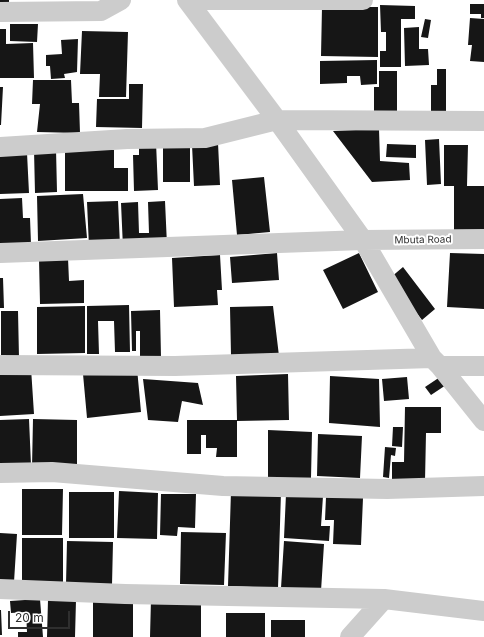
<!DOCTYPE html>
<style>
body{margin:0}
#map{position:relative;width:484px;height:637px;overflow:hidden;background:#fff;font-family:Inter,sans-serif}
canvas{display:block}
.scale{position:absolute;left:8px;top:611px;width:62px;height:18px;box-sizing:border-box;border:2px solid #2f2f2f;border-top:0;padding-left:5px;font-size:12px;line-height:14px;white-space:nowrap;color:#2f2f2f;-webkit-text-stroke:3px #fff;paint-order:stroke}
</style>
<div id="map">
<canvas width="484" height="637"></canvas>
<div class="scale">20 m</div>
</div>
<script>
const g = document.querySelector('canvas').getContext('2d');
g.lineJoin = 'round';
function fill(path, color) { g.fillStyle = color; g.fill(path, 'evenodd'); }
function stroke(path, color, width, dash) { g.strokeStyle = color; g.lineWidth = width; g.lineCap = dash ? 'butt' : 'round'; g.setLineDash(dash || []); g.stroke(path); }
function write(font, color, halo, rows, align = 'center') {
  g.font = font + ' Inter,sans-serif'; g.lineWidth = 4; g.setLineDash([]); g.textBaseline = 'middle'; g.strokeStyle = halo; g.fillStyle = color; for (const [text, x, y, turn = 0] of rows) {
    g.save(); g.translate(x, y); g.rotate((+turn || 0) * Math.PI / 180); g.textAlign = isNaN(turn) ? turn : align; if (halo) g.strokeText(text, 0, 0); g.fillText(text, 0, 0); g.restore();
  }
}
const building = new Path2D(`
 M0,0H9V3H0Z
 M470,4H484V18H481V14H470Z
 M380,5L415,6V19H401V67H380V51H386V32H381Z
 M322,7H378V57L321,56Z
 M470,18L484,19V62L470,61L472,45H468Z
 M425,19L431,20L428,38L421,37Z
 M10,24H38L37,42L10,41Z
 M419,27V49H428L429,65L405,66L404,28Z
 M0,29H6V44L33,43L34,78H0Z
 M82,31L128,32L126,97H99L100,74H80Z
 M78,39L77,72L64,74L65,78L51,79L50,66H46V55L62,54L61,40Z
 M377,60V84L361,85L360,76H347V83L320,84V61Z
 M437,69H446V118H431V85H437Z
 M379,71H397V119H374V87H379Z
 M33,80H71L72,103H79L80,133L37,132L40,104H32Z
 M129,84H143L142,128L96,127L97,99H129Z
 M0,87H3L1,125H0Z
 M379,129L380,161L409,163L410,180L372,182L333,131Z
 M439,139L441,184L427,185L425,140Z
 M156,142L158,190L134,191L133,155H139V143Z
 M218,143L220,185L194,186L192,145Z
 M163,144H190V182H163Z
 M387,144L416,145V158L386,157Z
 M444,145H468L467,186H484V233H454V186H444Z
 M56,149L57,192L35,193L34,150Z
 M65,150H114V168H128V191H65Z
 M27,153L29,193L0,194V154Z
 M264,177L270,232L237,235L232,180Z
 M83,194L87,238L38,241L37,196Z
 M22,198L23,218H30L31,244L0,246V199Z
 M118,201L120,246L89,247L87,202Z
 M165,201L167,245L123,248L121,203L138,202L139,233H149L148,202Z
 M277,253L279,280L232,283L230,257Z
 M359,253L378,292L343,309L323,270Z
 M450,253L484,254V309L447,307Z
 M220,255L222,290H217L218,305L174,307L172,258Z
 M68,258L69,281L84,280V303L40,304L39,259Z
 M403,267L435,309L422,320L390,278Z
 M0,278H3L4,308H0Z
 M129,305L130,352H115L114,321H98L99,354H87V306Z
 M85,306V353L37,354V307Z
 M273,306L279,356L231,355L230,307Z
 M160,310L161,357L140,358V331H136V351H132L131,311Z
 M1,311H18L19,358L1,359Z
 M31,368L34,414L0,416V370Z
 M137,368L141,412L87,418L83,374Z
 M288,374L289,420L237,421V457H216L217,448H206V435H201V454H187V420H237L236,376Z
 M443,375L449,383L431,395L425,387Z
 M330,376L379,379L380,427L329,423Z
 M407,377L409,399L384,401L382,379Z
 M143,379L198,383L203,405L182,401L178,422L148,420Z
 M405,407H441V433H426L425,481H392V462H404Z
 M29,419L31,465L0,467V420Z
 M33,419L77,420V467H32Z
 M393,427H403L402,447L392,446Z
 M268,430L312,432L311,478L268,481Z
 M318,434L362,436L360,478L317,476Z
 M385,447L396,448L395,456L391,455L389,478L383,477Z
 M22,489H63L62,535H22Z
 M119,491L158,493L157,539L117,538Z
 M231,491L281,492L278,588L228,586Z
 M69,492H114V538H69Z
 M161,494H196L195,528L178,527L177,536L160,535Z
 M286,494L323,496L321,526H330L329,541L284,538Z
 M326,497L363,498L361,545L333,544L334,520H325Z
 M181,532L226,533L224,585L180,584Z
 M0,533L17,534L14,582H0Z
 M22,538H63V583H22Z
 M67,541L113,542L112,585L66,584Z
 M284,541L324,544L321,591L281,588Z
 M201,598V637H150L151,599Z
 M40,599L43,637H18V632H27L26,612L11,613L10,601Z
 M48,600H76L75,637H47Z
 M93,600L133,601V637H93Z
 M0,610H1L2,635H0Z
 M226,613H265V637H226Z
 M271,620H305V637H271Z`);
const minor = new Path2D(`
 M187,0L277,120L363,240L432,358L440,366L484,421
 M187,0H363
 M0,12L101,11L121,0
 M0,147L127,139L205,138L277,120L484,121
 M0,253L363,240L484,239
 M0,365L175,366L432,358
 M440,366H484
 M0,473L52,472L223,486L387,489L484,486
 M0,589L125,594L384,599L484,611
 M350,637L384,599`);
const streetNames = [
 ["Mbuta Road",423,240,-1]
];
fill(building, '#161616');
stroke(minor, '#ccc', 20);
write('10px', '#2f2f2f', '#fff', streetNames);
</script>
